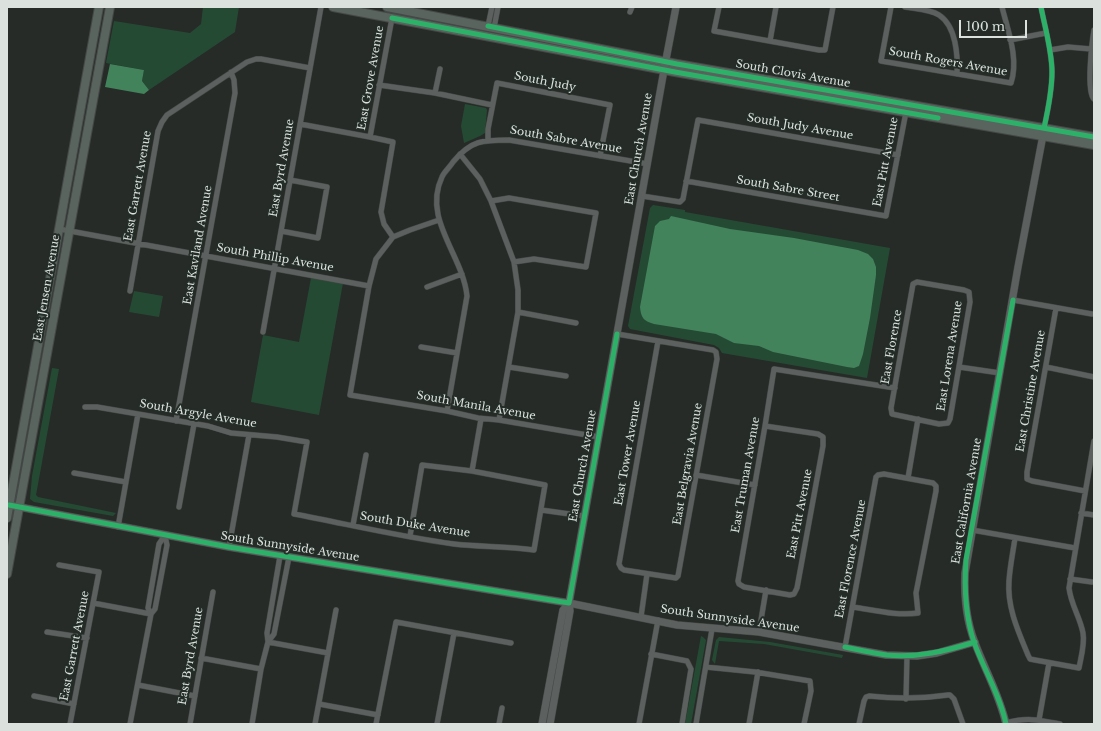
<!DOCTYPE html>
<style>
body{margin:0}
#map{position:relative;width:1101px;height:731px;overflow:hidden;background:#262b28;font-family:"Libre Baskerville",serif}
canvas{display:block}
.frame{position:absolute;inset:0;border:8px solid #dbe1dd;pointer-events:none}
.scale{position:absolute;left:959px;top:20px;width:68px;height:18px;box-sizing:border-box;border:2px solid #dbe1dd;border-top:0;padding-left:5px;font-size:12px;line-height:14px;white-space:nowrap;color:#dbe1dd;-webkit-text-stroke:3px #242d27;paint-order:stroke}
</style>
<div id="map">
<canvas width="1101" height="731"></canvas>
<div class="frame"></div>
<div class="scale">100 m</div>
</div>
<script>
const g = document.querySelector('canvas').getContext('2d');
g.lineJoin = 'round';
function fill(path, color) { g.fillStyle = color; g.fill(path, 'evenodd'); }
function stroke(path, color, width, dash) { g.strokeStyle = color; g.lineWidth = width; g.lineCap = dash ? 'butt' : 'round'; g.setLineDash(dash || []); g.stroke(path); }
function write(font, color, halo, rows, align = 'center') {
  g.font = font + ' "Libre Baskerville",serif'; g.lineWidth = 4; g.setLineDash([]); g.textBaseline = 'middle'; g.strokeStyle = halo; g.fillStyle = color; for (const [text, x, y, turn = 0] of rows) {
    g.save(); g.translate(x, y); g.rotate((+turn || 0) * Math.PI / 180); g.textAlign = isNaN(turn) ? turn : align; if (halo) g.strokeText(text, 0, 0); g.fillText(text, 0, 0); g.restore();
  }
}
const green = new Path2D(`
 M203,7H239L235,32L149,90L142,81L144,70L106,63L114,21L190,33L201,24Z
 M465,104L486,108L487,110L485,133L480,136L464,143L461,126Z
 M653,205L685,210V212L890,248L867,378L722,353L719,348L714,345L630,329L628,326L650,208Z
 M311,278L343,283L319,415L251,402L263,335L299,342Z
 M134,291L163,296L159,317L129,312Z
 M52,368L59,369L36,495L38,497L116,513L113,516L34,502L30,499L32,476Z
 M701,636L703,637L706,640L691,724H685Z
 M719,637L770,642L843,655L842,658L764,644L719,641L715,664L712,660L716,640Z`);
const water = new Path2D(`
 M110,64L144,70L142,81L149,90L144,94L105,87Z
 M671,216L730,229L794,238L858,250L868,254L873,259L876,267V275L870,318L863,354L859,366L854,368L847,367L773,352L759,346L734,343L716,334L654,324C643,321 641,317 640,307L655,226L660,221L669,219Z`);
const minor = new Path2D(`
 M719,7L714,31L819,50H825L833,7
 M891,7L881,61L1011,83C1019,59 1008,31 1002,7
 M905,7C916,9 929,9 939,15C956,26 958,55 957,74
 M1041,7C1045,28 1052,51 1052,72C1052,91 1048,110 1044,128
 M630,12L632,7
 M392,18L370,137L393,142L381,212L384,224L393,237
 M488,26L492,7
 M494,28L498,7
 M1094,30C1092,42 1086,92 1094,99
 M1010,40L1046,33
 M770,41L776,7
 M1050,50L1068,47L1091,49
 M379,85L435,93L492,105
 M435,93L440,69
 M300,124L370,137
 M488,140V129L497,83L610,105L600,156
 M460,154L480,179L491,201L514,262L518,290V312L499,420
 M686,181L886,216L906,112
 M642,196L680,202L683,199L698,120L898,155
 M491,201L509,198L596,213L586,267L534,259L514,262
 M439,220L410,230L393,237L376,259L369,286L350,395L447,411L478,418L499,420L599,437
 M59,229L369,286
 M281,231L318,238L327,187L290,180
 M917,282L964,290L969,292L970,302L950,419L948,423L939,424L892,414L891,408L913,284Z
 M427,287L462,274
 M130,291L158,131L162,122L167,115L247,62L256,59H261L310,68
 M1013,300L1092,314
 M1056,308L1027,472V479L1032,481L1085,491
 M518,312L576,323
 M263,332L321,7
 M617,334L713,350L716,352L717,359L678,576L676,578L624,570L621,568L619,564L658,341
 M421,347L457,353
 M509,367L566,376
 M959,367L1000,373
 M1046,367L1094,377
 M85,407H97L208,426L231,433L277,437L307,442L294,514C347,524 401,537 454,544C481,547 507,546 534,550L545,485L472,471L422,465L410,536
 M447,411L467,296C463,255 422,219 442,177C444,172 450,167 453,162C471,140 483,140 509,140L648,164
 M176,421L235,93L234,80L231,72
 M765,426L818,434L823,437V446L797,588L794,594L790,595L744,587L739,584L738,581L765,426L774,369L895,388
 M472,471L481,419
 M74,473L126,482
 M696,475L755,485
 M908,478L918,419
 M179,507L194,424
 M541,510L584,516
 M1081,513L1094,515
 M353,525L366,455
 M118,527L138,414
 M972,530L1075,548
 M1015,538C1013,552 1010,566 1009,581C1007,607 1018,631 1028,655L1030,659L1035,660L1079,668C1081,657 1085,644 1083,633C1080,617 1071,605 1069,588L1094,441
 M229,547L249,435
 M280,556L267,633L268,642L274,634L289,557
 M59,565L99,572L70,724
 M1070,579L1092,582
 M93,603L151,614
 M151,614L148,608L159,544L165,535
 M641,617L647,574
 M47,632L87,638
 M759,632L766,590
 M845,647L876,477L878,475L884,474L933,483L936,486V491L916,593L918,613C896,616 874,610 853,607
 M651,654L687,661L691,669L682,724
 M201,658L261,669
 M706,667L755,672L810,681L811,691L804,724
 M138,685L195,696
 M34,696L74,704
 M906,699L907,656
 M319,704L378,715
 M1039,720L1049,663
 M1006,723C1027,717 1039,720 1060,724
 M130,724L151,614L155,609L167,545L165,535
 M190,724L213,592
 M252,724L261,669L268,642L328,653
 M315,724L336,610
 M376,724L396,622L511,643
 M437,724L454,633
 M499,724L502,708
 M639,724L658,620
 M696,724L712,629
 M749,724L758,672
 M859,724L864,701L866,697L869,696C896,699 921,699 948,695H950L954,699L963,724`);
const tertiary = new Path2D(`
 M9,505L229,547L569,603L677,625L759,632L886,655L917,656L937,653L975,642
 M542,724L563,610L569,603
 M550,724L570,611L569,603L664,70L676,7
 M1006,724C1000,696 985,670 975,643C966,620 964,597 965,573L1018,267L1044,130`);
const primary = new Path2D(`
 M333,7L675,72L1094,145
 M387,7L677,64L1094,137
 M7,518L99,7
 M7,574L110,7`);
const cycleway = new Path2D(`
 M1041,7C1045,28 1052,51 1052,72C1052,91 1048,110 1044,128
 M392,18L675,72L938,118
 M488,26L677,64L1094,137
 M9,505L229,547L569,603L617,334
 M845,647C859,650 873,653 887,655C918,658 946,651 975,642
 M1006,724C1000,695 984,670 974,642C965,615 964,588 966,560L1013,300`);
const streetNames = [
 ["South Rogers Avenue",948,62,10],
 ["South Clovis Avenue",793,74,10],
 ["East Grove Avenue",371,78,-80],
 ["South Judy",545,82,11],
 ["South Judy Avenue",800,127,10],
 ["South Sabre Avenue",566,140,10],
 ["East Church Avenue",639,149,-80],
 ["East Pitt Avenue",886,162,-79],
 ["East Byrd Avenue",282,168,-80],
 ["East Garrett Avenue",138,186,-80],
 ["South Sabre Street",788,189,10],
 ["East Kaviland Avenue",198,245,-80],
 ["South Phillip Avenue",275,258,10],
 ["East Jensen Avenue",47,288,-80],
 ["East Florence",892,347,-80],
 ["East Lorena Avenue",950,356,-81],
 ["East Christine Avenue",1031,391,-80],
 ["South Manila Avenue",476,406,10],
 ["South Argyle Avenue",198,414,10],
 ["East Tower Avenue",628,453,-80],
 ["East Belgravia Avenue",688,464,-80],
 ["East Church Avenue",583,466,-80],
 ["East Truman Avenue",746,475,-80],
 ["East California Avenue",967,501,-80],
 ["East Pitt Avenue",800,514,-79],
 ["South Duke Avenue",415,525,9],
 ["South Sunnyside Avenue",290,547,9],
 ["East Florence Avenue",851,559,-79],
 ["South Sunnyside Avenue",730,619,8],
 ["East Garrett Avenue",75,646,-79],
 ["East Byrd Avenue",191,656,-80]
];
fill(green, '#254a34');
fill(water, '#42835c');
stroke(minor, '#444846', 6);
stroke(tertiary, '#444846', 8);
stroke(primary, '#444846', 10);
stroke(minor, '#5c605e', 5);
stroke(tertiary, '#5c605e', 7);
stroke(primary, '#59645e', 8);
stroke(cycleway, '#2db169', 5);
write('11px', '#dbe1dd', '#242d27', streetNames);
</script>
